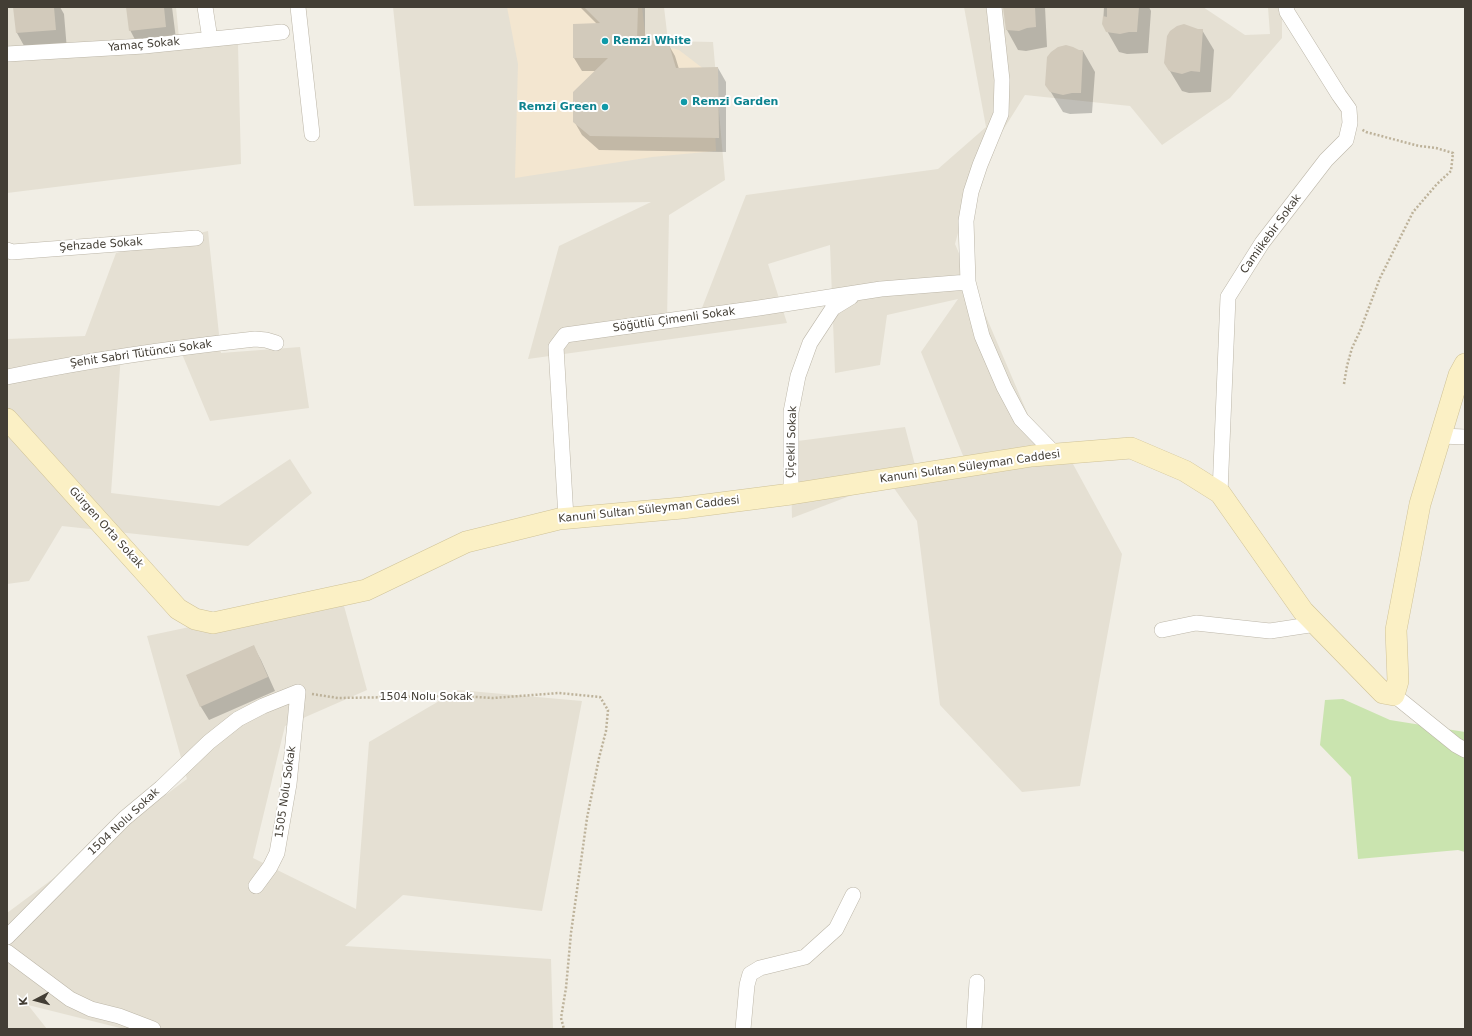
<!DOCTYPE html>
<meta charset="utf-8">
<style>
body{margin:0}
#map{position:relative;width:1472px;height:1036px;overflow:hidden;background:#f1eee5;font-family:"DejaVu Sans",sans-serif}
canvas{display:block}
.frame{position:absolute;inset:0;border:8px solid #433e35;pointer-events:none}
.north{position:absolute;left:16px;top:980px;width:40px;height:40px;-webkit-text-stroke:3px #fff;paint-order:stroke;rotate:264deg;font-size:11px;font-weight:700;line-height:16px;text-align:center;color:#433e35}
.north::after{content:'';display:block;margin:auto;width:14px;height:18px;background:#433e35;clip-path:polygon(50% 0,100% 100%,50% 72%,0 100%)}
</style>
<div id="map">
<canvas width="1472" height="1036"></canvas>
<div class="frame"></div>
<div class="north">K</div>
</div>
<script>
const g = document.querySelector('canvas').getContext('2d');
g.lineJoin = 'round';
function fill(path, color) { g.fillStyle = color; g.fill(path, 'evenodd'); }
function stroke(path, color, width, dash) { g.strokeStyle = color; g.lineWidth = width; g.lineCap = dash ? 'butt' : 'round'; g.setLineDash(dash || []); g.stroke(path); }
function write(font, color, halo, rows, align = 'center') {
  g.font = font + ' "DejaVu Sans",sans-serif'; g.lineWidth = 4; g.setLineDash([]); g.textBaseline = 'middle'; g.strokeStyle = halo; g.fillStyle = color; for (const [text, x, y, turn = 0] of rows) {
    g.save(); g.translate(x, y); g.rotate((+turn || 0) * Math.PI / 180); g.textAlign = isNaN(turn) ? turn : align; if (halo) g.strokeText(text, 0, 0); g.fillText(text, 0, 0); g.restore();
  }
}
const residential = new Path2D(`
 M7,7H176L179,38L238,45L241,164L7,193Z
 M393,7H664L668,41L713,42L725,180L669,215L667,320L700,313L746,195L938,169L986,127L964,7H1203L1245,35L1270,34L1268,7H1282V38L1230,98L1162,145L1130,106L1025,95L973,178L955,244L1029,417L1073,464L1122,554L1080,786L1022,792L940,705L917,521L889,481L792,518L790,442L905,427L919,480L966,463L921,352L958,299L887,315L880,365L835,373L830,245L768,264L787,323L528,359L559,246L651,202L414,206Z
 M208,231L221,353L300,347L309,408L210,421L182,354H121L111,493L219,506L290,459L312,493L248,546L62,526L29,581L7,584V339L85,336L116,253Z
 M341,595L367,690L285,726L253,858L356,909L369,742L458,690L582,701L542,911L403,895L345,946L551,959L553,1029H124L28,1005L47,1029H7V913L187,779L147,636Z`);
const commercial = new Path2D(`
 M507,7H642L646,41L679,50L713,76L716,151L652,157L515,178L518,64Z`);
const green = new Path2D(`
 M1343,699L1390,720L1465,732V852L1458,850L1358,859L1351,777L1320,745L1325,700Z`);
const shadow = new Path2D(`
 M14,7H60L64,14L67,50L28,53L17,33Z
 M127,7H172L177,47L141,51L130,30Z
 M580,7H645V41L667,42L675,56L679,69L718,68L726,82V152L599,150L582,135L574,121L596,71H582L574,58L597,24Z
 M1004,7H1045L1047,47L1026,51L1018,50L1007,30Z
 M1104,7H1149L1151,11L1148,53L1127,54L1119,52L1103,24Z
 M1198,30H1202L1214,50L1211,92L1189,93L1182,91L1165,63Z
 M1078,51H1083L1095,72L1092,113L1070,114L1063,112L1046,84Z
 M253,646L261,660L275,691L209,720L201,707L187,676Z`);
const building = new Path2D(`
 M13,7H54L56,30L16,33Z
 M126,7H164L166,27L129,31Z
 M584,7H638L637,40L668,41L676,68L718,67L719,138L590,136L573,122V92L608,58H573V24L600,23Z
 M1003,7H1035L1036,27L1027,28L1019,31L1006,30Z
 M1107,7H1139L1137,32H1129L1120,34L1106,32L1102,24L1103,16L1107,17Z
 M1184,24L1198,29H1203L1200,72L1191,71L1182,74L1169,71L1164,63L1167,36L1170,31L1177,26Z
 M1066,45L1073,47L1079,50H1083L1081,93H1072L1063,95L1050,92L1045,85L1047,57L1051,52L1058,47Z
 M254,645L268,677L200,707L186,675Z`);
const path = new Path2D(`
 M1344,384L1347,366L1352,348L1360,331L1380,278L1413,212L1437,184L1451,171L1453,153L1436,148L1419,146L1366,132L1361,129
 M312,694L338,698L459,696L493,698L559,693L600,697L608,710L606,731L599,758L587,818L571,933L566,988L561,1018L564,1029`);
const street = new Path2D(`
 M205,7L210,39
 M298,7L312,134
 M994,7L1002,80L1001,114L980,165L971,192L966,221L968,282L982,336L1004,387L1021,419L1055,454
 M7,54L144,46L282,32
 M7,250L12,252L196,238
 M7,377C89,360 172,348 255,339L266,340L276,343
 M1441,436L1465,437
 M1220,493L1228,297L1262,243L1326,160L1346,140L1350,123L1349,109L1339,95L1287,12L1286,7
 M791,494V412L798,376L810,343L833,308L851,297
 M566,518L556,347L565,335L759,308L881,289L968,282
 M1162,630L1196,623L1270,631L1316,624
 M1394,695L1456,745L1465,750
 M7,937L125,818L161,788L209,742L238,719L263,706L298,692L289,784L277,853L270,867L256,886
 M7,952L70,999L91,1009L119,1016L153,1029
 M743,1029L747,985L750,974L760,968L805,957L836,929L853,895
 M974,1029L977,982`);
const secondary = new Path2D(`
 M7,419L178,609L195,619L213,623L366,590L466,542L559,519L682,508L791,494L1032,456L1131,448L1185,471L1220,493L1303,611L1383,693L1394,695L1398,681L1396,630L1420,504L1459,375L1465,364`);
const markers = [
 [605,41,4,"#0f9aa8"],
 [684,102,4,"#0f9aa8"],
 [605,107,4,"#0f9aa8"]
];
const cultureNames = [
 ["Remzi White",613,41],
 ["Remzi Garden",692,102],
 ["Remzi Green",597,107,"right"]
];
const streetNames = [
 ["Yamaç Sokak",144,45,-5],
 ["Camiikebir Sokak",1271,234,-54],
 ["Şehzade Sokak",101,245,-4],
 ["Söğütlü Çimenli Sokak",674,320,-8],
 ["Şehit Sabri Tütüncü Sokak",141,354,-8],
 ["Çiçekli Sokak",792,442,-88],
 ["Kanuni Sultan Süleyman Caddesi",970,467,-8],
 ["Kanuni Sultan Süleyman Caddesi",649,510,-6],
 ["Gürgen Orta Sokak",106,528,48],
 ["1504 Nolu Sokak",426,697],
 ["1505 Nolu Sokak",286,792,-82],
 ["1504 Nolu Sokak",124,822,-43]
];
fill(residential, '#e5e0d3');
fill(commercial, '#f3e6d0');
fill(green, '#cae4af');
fill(shadow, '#0003');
fill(building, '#d2cabb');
stroke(street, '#bcb6a8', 16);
stroke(secondary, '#cfc297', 22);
stroke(path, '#bdb29a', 2.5, [2, 2]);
stroke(street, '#fff', 15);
stroke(secondary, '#fbf0c5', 21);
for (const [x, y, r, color] of markers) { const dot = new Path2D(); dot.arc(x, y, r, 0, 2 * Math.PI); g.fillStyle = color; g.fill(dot); stroke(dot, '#fff', 1.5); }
write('bold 11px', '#0d838f', '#fff', cultureNames, 'left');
write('11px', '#433e35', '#fff', streetNames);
</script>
